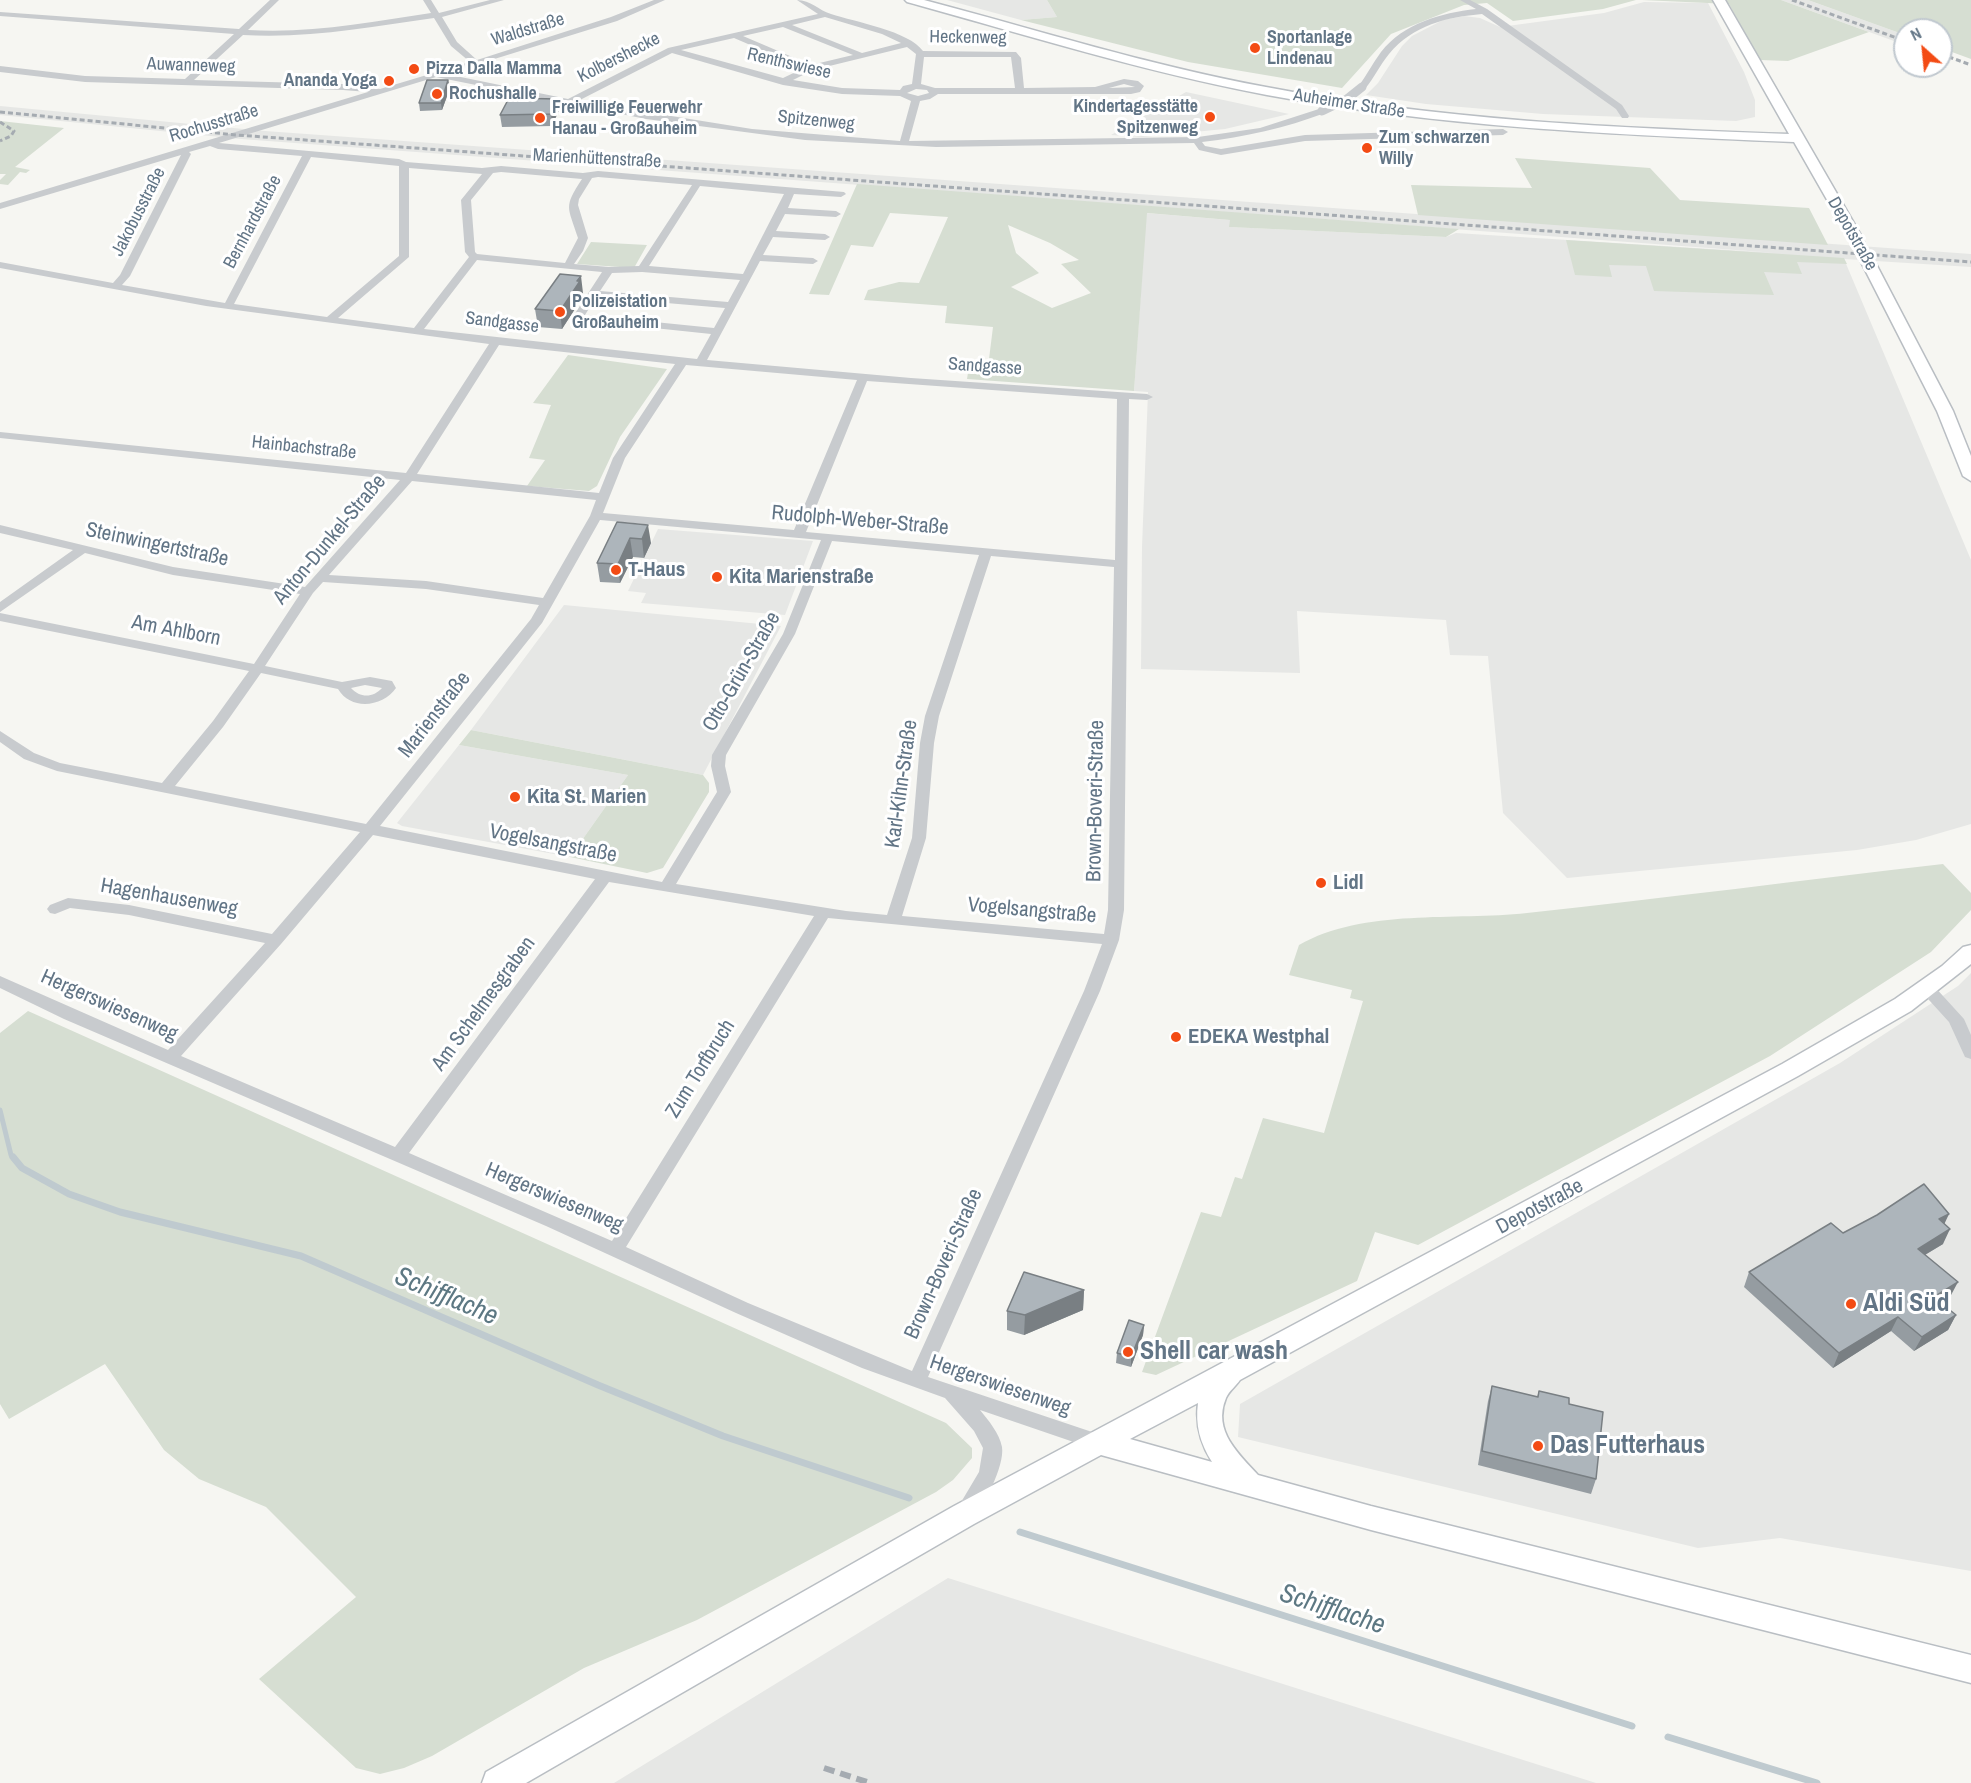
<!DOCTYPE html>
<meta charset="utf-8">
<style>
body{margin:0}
#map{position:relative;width:1971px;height:1783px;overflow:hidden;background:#f6f6f2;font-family:"Archivo Narrow",sans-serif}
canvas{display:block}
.north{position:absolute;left:1893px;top:18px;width:60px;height:60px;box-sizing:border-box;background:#fff;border:2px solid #c0c8cf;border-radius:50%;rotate:333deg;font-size:16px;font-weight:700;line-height:24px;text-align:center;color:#627586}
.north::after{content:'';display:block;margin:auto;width:21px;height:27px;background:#f34b14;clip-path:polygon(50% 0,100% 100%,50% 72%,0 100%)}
</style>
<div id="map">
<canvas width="1971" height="1783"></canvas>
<div class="north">N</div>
</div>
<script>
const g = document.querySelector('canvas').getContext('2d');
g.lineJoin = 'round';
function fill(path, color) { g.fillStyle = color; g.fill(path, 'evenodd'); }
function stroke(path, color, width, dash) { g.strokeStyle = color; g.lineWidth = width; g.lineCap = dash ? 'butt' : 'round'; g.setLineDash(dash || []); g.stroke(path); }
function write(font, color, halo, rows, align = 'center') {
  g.font = font + ' "Archivo Narrow",sans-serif'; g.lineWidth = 6; g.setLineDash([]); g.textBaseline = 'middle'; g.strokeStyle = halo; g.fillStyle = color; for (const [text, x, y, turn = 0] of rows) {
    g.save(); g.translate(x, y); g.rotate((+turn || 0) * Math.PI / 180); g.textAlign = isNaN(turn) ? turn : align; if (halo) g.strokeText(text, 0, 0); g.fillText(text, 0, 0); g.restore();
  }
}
const built = new Path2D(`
 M947,0H1047L1057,17L1021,20Z
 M1781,0H1808L1905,35V45Z
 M1644,2L1708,3L1744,72L1755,100V117L1736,121L1543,114L1426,104L1366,95L1378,83L1402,46L1412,36L1443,20L1464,16L1480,18L1500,27L1604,13Z
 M1186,92L1289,114L1225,129L1142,137L1111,135Z
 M0,106L265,131L1971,254V267L1844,259L1971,560V824L1916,840L1857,850L1567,878L1503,813L1488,656L1450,655L1446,620L1297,611L1300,673L1141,669L1142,547L1148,392L1134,391L1146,213L1230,220V227L1446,237L1456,233L1776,253L241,139L0,115Z
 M658,529L813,541L785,615L641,603L646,593L628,591Z
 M564,605L781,626L703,775L471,730Z
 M459,745L628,775L570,857L402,826L397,823Z
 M1971,973V1571L1780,1538L1698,1548L1238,1437L1240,1404L1840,1063L1958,986Z
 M948,1578L1596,1783H614Z`);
const green = new Path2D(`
 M1047,0H1636L1603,9L1513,21L1487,3L1464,5L1391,34L1342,88L1188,62L1021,20L1057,17Z
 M1642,0H1781L1869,32L1788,61L1760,60L1729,4Z
 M1808,0H1971V59L1941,48V30H1905V35Z
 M0,121L64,128L15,167L30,170L26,173L20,172L8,185L0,184V180L6,174H0Z
 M1515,158L1650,168L1680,200L1809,208L1828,245L1418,215L1411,185L1532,188Z
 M857,184L1459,229L1446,237L1229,227L1230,220L1147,213L1134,391L967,379L969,366L988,367L993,327L945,323L947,306L864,300L868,290L899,282L919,283L948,217L890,213L873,247L851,245L829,295L809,294ZM1008,225L1050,243L1079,260L1061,264L1091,293L1052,308L1011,287L1039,273L1016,253Z
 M1566,240L1844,258L1847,264L1797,262L1802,274L1764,272L1774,295L1654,291L1646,266L1609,265L1612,277L1575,275Z
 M591,242L647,245L634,268L577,264Z
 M568,355L667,369L620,437L597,486L589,491L527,486L545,460L529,458L551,405L533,403Z
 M471,730L703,775L709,783V792L663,868L647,873L570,857L628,775L459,745Z
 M1943,864L1971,893V910L1931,952L1770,1056L1418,1245L1375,1232L1357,1281L1156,1375L1142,1372L1201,1212L1221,1217L1235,1177L1242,1179L1263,1118L1324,1133L1363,1001L1350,998L1352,990L1289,975L1299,945C1364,908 1455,921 1527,913C1666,898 1805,880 1943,864Z
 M28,1011L946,1423L972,1448V1458L953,1480L936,1492L697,1620L584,1668L432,1756L404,1768L380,1774L356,1768L259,1679L356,1597L266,1507L199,1479L164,1450L105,1364L9,1419L0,1404V1033Z`);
const streamFar1 = new Path2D(`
 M0,1110L11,1155L14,1159`);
const stream = new Path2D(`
 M13,1157L22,1168L69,1194L120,1212L301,1256L598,1385L723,1436L909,1498
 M1020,1532L1632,1726
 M1668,1737L1817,1783`);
const street = new Path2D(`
 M270,0H279L248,30C309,34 371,22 431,13L423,0H431L439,13L490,0H504L442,17L457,42L477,60L611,17L654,0H665L617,21L446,74L568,99L668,48L818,14L797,0C811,0 818,10 831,14C855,22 909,31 923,51L1016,52L1021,58L1024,88L1095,87L1124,79L1138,81L1144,86L1140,92L1131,94H938L930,99L920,101L909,141L1198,137L1260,128L1322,108L1325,109V113C1285,128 1245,137 1202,142L1205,146L1221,149L1305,135L1503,129L1508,132L1503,135L1305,141L1221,155L1199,150L1194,143L936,147L805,140L646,119L436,77L219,143L399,159L406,162L482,168L501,166L583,173L598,171L844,192L846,194L841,197L794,194L788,208L836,211L841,214L836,217L785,214L776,231L825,234L830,237L825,240L773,237L763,255L813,258L818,261L813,264L760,261L707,360L911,378L1147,394L1153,397L1147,400L1129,399L1124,910L1119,940L1100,991L928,1377L1104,1436L1107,1442L1104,1448L1097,1450L980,1410C989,1421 999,1433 1002,1447C1005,1465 983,1512 967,1518L960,1515L957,1509L979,1472L983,1448L974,1431L945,1398L862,1368L736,1313L546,1226L64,1019L0,988V976L168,1050L265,943L129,915L70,908L55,914L50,913L47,909L50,905L68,898L129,905L272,934L360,832L57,771L24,759L0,742V731L34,753L60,763L162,783L213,721L249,671L0,621V613L254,664L300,594L173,575L85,553L0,612V602L73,550L0,533V525L173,567L305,587L400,480L0,438V432L406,473L489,344L206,306L0,268V262L113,283L120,275L181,155L0,209V203L368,92L343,90L85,82L0,72V66L85,76L185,79L234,34L0,16V12L239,29ZM825,17L882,34L901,43L862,53L792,25ZM434,18L451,46L470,62L380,89L343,84L194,80L243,35C307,39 370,27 434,18ZM783,27L853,55L811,65L743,36ZM734,38L804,68L783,78L681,50ZM907,47L916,54L912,84L903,86L900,90L842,88L793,80L813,70ZM672,53L783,85L842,94L900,96L911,101L900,141L752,129L578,101ZM924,57H1011L1015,88H935L921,84ZM1124,84L1135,87L1109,88ZM916,89L927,90L929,93L918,96L907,93ZM210,146L218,149L302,156L225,303L122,285L130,276L191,154L189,152ZM311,157L399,166V256L327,317L234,304ZM409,168L482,174L461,200L465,252L469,257L414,328L338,318L409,257ZM501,172L582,179C563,208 568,206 578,238L565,263L477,254L475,252L471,200L493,173ZM598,177L692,185L639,266L609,267L574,264L583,251L588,238L578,205L579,199L592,178ZM700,186L784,194L743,274L649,266ZM477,260L602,272L574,315L578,320L711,334L697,359L424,329ZM642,272L740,280L728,302L600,291L612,273ZM596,297L725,308L714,328L585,315ZM499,345L675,364L613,458L599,493L417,474ZM686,365L857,380L794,530L603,513L625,458ZM867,381L1117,399L1115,560L806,532ZM412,481L596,500L590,516L543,598L426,581L329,575ZM600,520L821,540L783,634L712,755L711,766L717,792L662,882L380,826L542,623ZM832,541L979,555L925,716L920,743L912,838L887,915L846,911L676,884L731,792L725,766L726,755L795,634ZM991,556L1114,567L1108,910L1104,934L902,916L926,838L934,743L939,716ZM323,582L426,589L539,605L531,619L366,824L175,786L223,727L261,673L338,689C351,711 383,707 396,688L392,681L370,677L342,682L265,666L313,593ZM365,685L382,688C373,698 360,698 351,688ZM373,835L595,879L395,1147L181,1056L281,944ZM609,882L814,916L612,1241L409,1153ZM828,918L1102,944L1084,991L912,1371L748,1303L626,1247Z
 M1460,0H1470L1487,9L1622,105L1629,116L1628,118H1622L1616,109L1482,14C1447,17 1413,25 1389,54C1380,65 1374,78 1365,89H1359L1358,87C1366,76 1373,63 1381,52C1404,23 1441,13 1476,9Z
 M1927,983L1933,985L1964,1019L1971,1035V1059L1965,1057L1949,1022L1919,989L1921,985Z`);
const secondary = new Path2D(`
 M905,0H924C1038,30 1151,66 1266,87C1439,120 1614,128 1789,134L1713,0H1725L1862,237L1855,241L1850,240L1794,142C1617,135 1441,127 1267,95C1145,72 1026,35 907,2Z
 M1867,256L1874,260L1953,411L1971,456V481L1963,476L1937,411L1860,260Z
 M1971,945V964L1911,1011L1798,1076L1240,1380C1236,1386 1229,1391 1226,1398C1212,1431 1239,1454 1258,1475L1371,1506L1971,1655V1683L1371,1530L1101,1455L974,1524L526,1783H482L486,1772L954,1506L1782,1064L1895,999L1942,966L1963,947ZM1198,1403C1195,1425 1200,1443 1212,1462L1130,1439Z`);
const railFar1 = new Path2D(`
 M1792,0L1905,41
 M1941,54L1971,65
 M0,112L237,135L1971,262
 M0,122L14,131L11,136L0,141`);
const rail = new Path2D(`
 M824,1768L870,1783`);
const streetBridge = new Path2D(`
 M1322,111L1347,99L1362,87`);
const secondaryBridge = new Path2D(`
 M1855,237L1867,260`);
const wall = new Path2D(`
 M448,80L450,88L442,110L420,111L419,103Z
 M559,110L552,126L502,127L500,115Z
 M583,293L582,294V298L562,329L538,327L535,309Z
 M617,522L651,543L644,558L633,557L620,583L600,582L597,563Z
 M1944,1224L1943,1244L1925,1255L1950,1297L1941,1303L1956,1315L1948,1330L1914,1351L1891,1331L1833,1368L1744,1287L1749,1272L1843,1233Z
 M1084,1290L1083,1310L1024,1335L1007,1330V1311Z
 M1144,1325L1143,1335L1131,1367L1116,1363L1117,1353Z
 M1492,1386L1537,1397L1539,1391L1569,1404L1596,1479L1591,1494L1478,1465L1488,1401Z`);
const shadedWall = new Path2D(`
 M448,80L450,88L442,110L441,103Z
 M557,99L559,110L552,126L551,114Z
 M581,276L583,293L582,294V298L562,329L560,311Z
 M648,525L651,543L644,558L642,539Z
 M630,538L633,557L620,583L618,564Z
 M1949,1214L1942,1229L1939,1219Z
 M1950,1229L1943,1244L1911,1263L1918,1249Z
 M1958,1282L1950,1297L1927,1311L1934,1297Z
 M1084,1290L1083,1310L1024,1335L1025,1315Z
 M1956,1315L1948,1330L1914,1351L1922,1337Z
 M1898,1317L1891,1331L1833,1368L1839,1353Z
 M1144,1325L1143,1335L1131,1367V1357Z`);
const building = new Path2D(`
 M427,80H448L441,103H419Z
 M509,98L557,99L551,114L500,115Z
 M560,274L581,276L577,281H580L560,311L535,309Z
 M617,522L648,525L642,539L630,538L618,564L597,563Z
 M1924,1184L1949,1214L1939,1219L1950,1229L1918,1249L1958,1282L1934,1297L1956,1315L1922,1337L1898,1317L1839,1353L1749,1272L1831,1223L1843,1233L1877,1215Z
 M1024,1272L1084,1290L1025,1315L1007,1311Z
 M1129,1320L1144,1325L1131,1357L1117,1353Z
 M1492,1386L1538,1397L1539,1391L1569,1398V1404L1603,1412L1596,1479L1482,1451Z`);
const markers = [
 [1255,48,6,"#f34b14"],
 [414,69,6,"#f34b14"],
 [389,81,6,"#f34b14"],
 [437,94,6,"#f34b14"],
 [1210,117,6,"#f34b14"],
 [540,118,6,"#f34b14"],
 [1367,148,6,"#f34b14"],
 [560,312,6,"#f34b14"],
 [616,570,6,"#f34b14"],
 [717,577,6,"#f34b14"],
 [515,797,6,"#f34b14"],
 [1321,883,6,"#f34b14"],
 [1176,1037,6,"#f34b14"],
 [1851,1304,6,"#f34b14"],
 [1128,1352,6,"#f34b14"],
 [1538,1446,6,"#f34b14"]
];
const farStreetnames = [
 ["Waldstraße",528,30,-17],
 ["Heckenweg",968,38,1],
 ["Kolbershecke",619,58,-27],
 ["Renthswiese",789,64,13],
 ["Auwanneweg",191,66,2],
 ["Auheimer Straße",1349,104,9],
 ["Spitzenweg",816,121,6],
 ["Rochusstraße",214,124,-17],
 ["Marienhüttenstraße",597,159,3],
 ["Jakobusstraße",139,212,-63],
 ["Bernhardstraße",253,222,-62],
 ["Depotstraße",1852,234,60],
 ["Sandgasse",502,323,7],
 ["Sandgasse",985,367,4],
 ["Hainbachstraße",304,448,6]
];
const farPoinames = [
 ["Sportanlage",1267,38],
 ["Lindenau",1267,59],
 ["Pizza Dalla Mamma",426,69],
 ["Ananda Yoga",377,81,"right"],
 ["Rochushalle",449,94],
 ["Kindertagesstätte",1198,107,"right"],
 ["Spitzenweg",1198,128,"right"],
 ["Freiwillige Feuerwehr",552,108],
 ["Hanau - Großauheim",552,129],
 ["Zum schwarzen",1379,138],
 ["Willy",1379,159],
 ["Polizeistation",572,302],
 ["Großauheim",572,323]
];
const streetNames = [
 ["Rudolph-Weber-Straße",860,521,5],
 ["Anton-Dunkel-Straße",330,540,-50],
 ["Steinwingertstraße",157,545,12],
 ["Am Ahlborn",176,631,11],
 ["Otto-Grün-Straße",742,672,-60],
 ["Marienstraße",435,715,-52],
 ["Karl-Kihn-Straße",902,784,-82],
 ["Brown-Boveri-Straße",1096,801,-89],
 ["Vogelsangstraße",553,844,11],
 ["Hagenhausenweg",169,898,10],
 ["Vogelsangstraße",1032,911,5],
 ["Am Schelmesgraben",484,1004,-54],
 ["Hergerswiesenweg",109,1006,24],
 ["Zum Torfbruch",701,1069,-58],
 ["Hergerswiesenweg",554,1198,23],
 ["Depotstraße",1540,1207,-28],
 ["Brown-Boveri-Straße",944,1264,-66],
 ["Hergerswiesenweg",1000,1386,19]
];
const poiNames = [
 ["T-Haus",628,570],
 ["Kita Marienstraße",729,577],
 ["Kita St. Marien",527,797],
 ["Lidl",1333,883],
 ["EDEKA Westphal",1188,1037]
];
const nearPoinames = [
 ["Aldi Süd",1863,1304],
 ["Shell car wash",1140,1352],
 ["Das Futterhaus",1550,1446]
];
const nearWaternames = [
 ["Schifflache",446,1297,23],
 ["Schifflache",1332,1610,18]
];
fill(built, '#e6e7e5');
fill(green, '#d6ded2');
stroke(streamFar1, '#bfcacf', 5);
stroke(stream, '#bfcacf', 7);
stroke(secondary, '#b9bec3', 3);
fill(street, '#c8cbce');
fill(secondary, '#fff');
stroke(railFar1, '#a5abb1', 3, [5, 3]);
stroke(rail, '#a5abb1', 6, [11, 6]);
stroke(secondaryBridge, '#b9bec3', 14, []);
stroke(streetBridge, '#c8cbce', 9);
stroke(secondaryBridge, '#fff', 13);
fill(wall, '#959ca1');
fill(shadedWall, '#797f83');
fill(building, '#adb5bb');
stroke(building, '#797f83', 1.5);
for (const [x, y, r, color] of markers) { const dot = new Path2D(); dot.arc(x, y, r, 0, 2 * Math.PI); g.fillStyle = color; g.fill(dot); stroke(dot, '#fff', 2); }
write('18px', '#627586', '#fff', farStreetnames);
write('bold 18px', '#627586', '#fff', farPoinames, 'left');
write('21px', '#627586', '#fff', streetNames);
write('bold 21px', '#627586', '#fff', poiNames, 'left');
write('bold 26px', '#627586', '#fff', nearPoinames, 'left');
write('italic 27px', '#5d7883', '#fff', nearWaternames);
</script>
